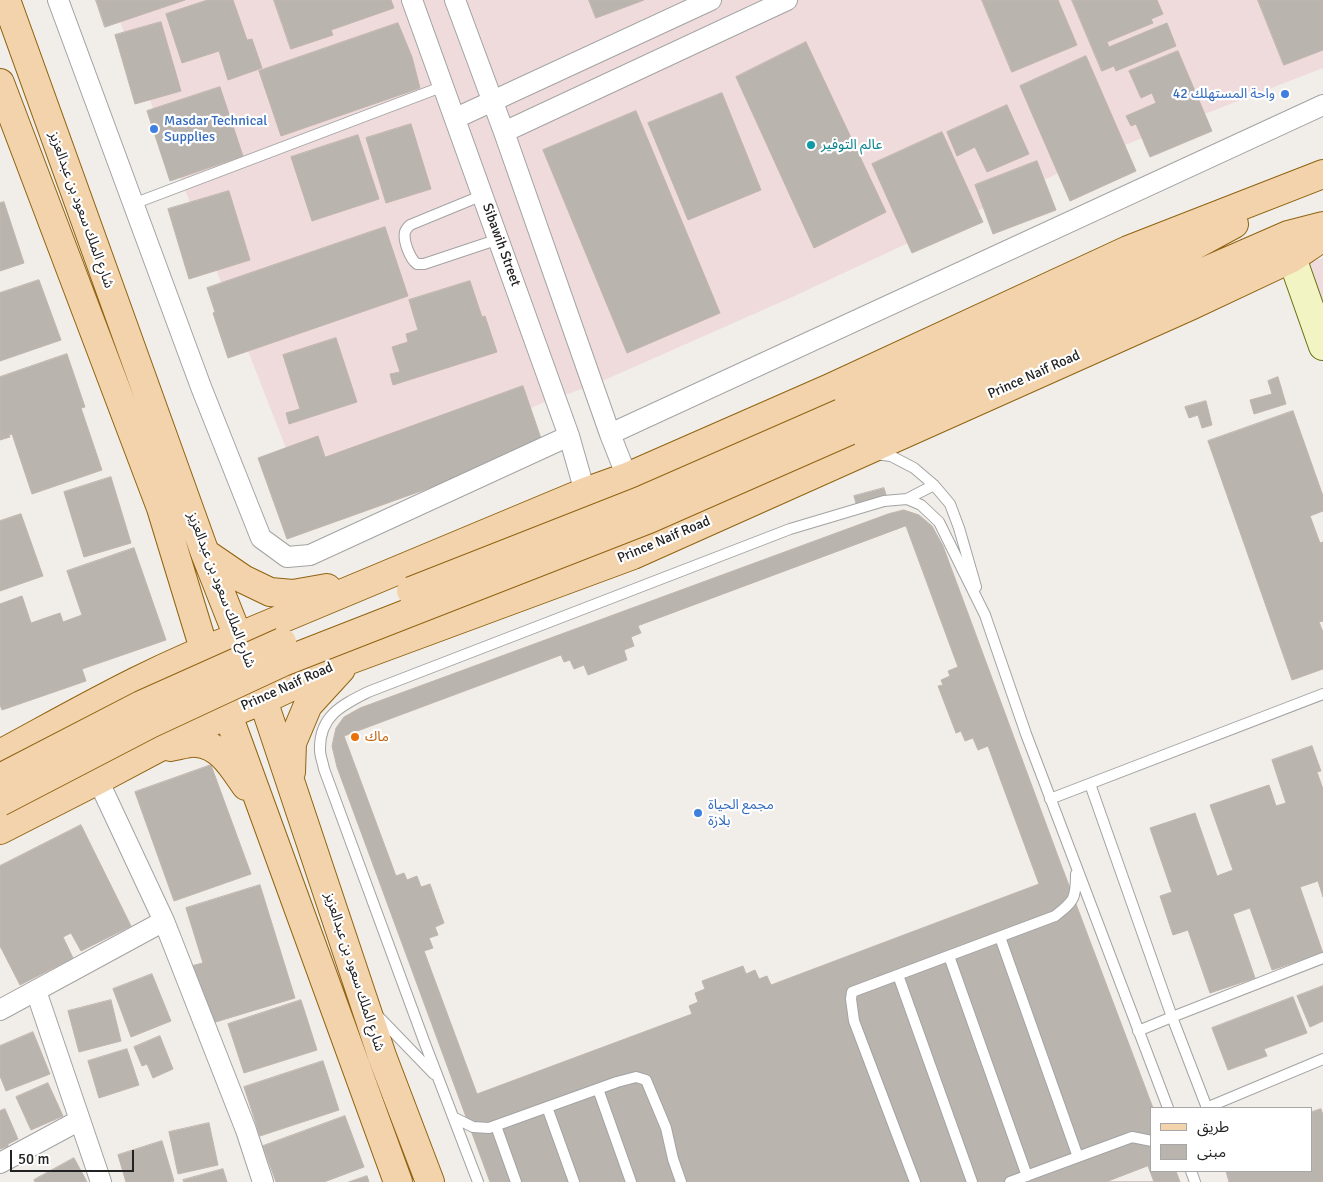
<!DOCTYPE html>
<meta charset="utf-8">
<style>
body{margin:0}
#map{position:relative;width:1323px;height:1182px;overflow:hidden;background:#f1eee9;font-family:Signika,"Noto Sans Arabic",sans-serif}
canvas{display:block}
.legend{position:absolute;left:1150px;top:1107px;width:162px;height:65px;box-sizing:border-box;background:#fff;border:1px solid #a7a7a7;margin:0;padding:6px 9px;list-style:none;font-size:15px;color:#222}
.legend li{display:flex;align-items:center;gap:10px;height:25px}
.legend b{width:25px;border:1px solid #a7a7a7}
.scale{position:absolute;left:10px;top:1150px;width:124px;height:22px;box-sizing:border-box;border:2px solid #222;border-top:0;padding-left:6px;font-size:15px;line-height:18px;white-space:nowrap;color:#222;-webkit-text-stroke:4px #fff;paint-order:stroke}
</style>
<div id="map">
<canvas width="1323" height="1182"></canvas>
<ul class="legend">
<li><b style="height:6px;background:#f3d3ac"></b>طريق</li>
<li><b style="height:14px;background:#bab4af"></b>مبنى</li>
</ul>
<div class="scale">50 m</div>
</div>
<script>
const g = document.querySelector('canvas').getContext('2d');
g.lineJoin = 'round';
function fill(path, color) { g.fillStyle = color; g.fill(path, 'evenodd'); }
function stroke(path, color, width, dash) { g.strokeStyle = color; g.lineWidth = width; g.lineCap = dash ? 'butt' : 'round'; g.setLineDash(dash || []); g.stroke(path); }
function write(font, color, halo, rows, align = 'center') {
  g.font = font + ' Signika,"Noto Sans Arabic",sans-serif'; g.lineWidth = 4.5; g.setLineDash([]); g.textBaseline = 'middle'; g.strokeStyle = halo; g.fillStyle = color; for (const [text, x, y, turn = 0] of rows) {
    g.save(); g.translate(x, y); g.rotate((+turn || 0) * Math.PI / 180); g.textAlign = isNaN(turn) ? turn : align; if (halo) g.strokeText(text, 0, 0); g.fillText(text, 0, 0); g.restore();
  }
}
const commercial = new Path2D(`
 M112,0H1323V68L1089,159L790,298L591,386L550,400L307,502L139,72Z
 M1323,258V308L1305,264Z`);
const building = new Path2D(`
 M96,0H185L105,27Z
 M208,0H233L247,40L252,39L262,68L228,80L219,51L182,63L166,14Z
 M274,0H391L394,8L331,30L333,35L291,49Z
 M589,0H644L596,18Z
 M982,0H1058L1077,45L1012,72Z
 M1072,0H1157L1163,14L1151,19L1153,23L1107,42L1109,47L1167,23L1176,46L1116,71L1114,66L1102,71Z
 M1258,0H1323V50L1284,65Z
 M161,22L181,91L135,104L115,35Z
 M398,23L412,57L420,88L281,136L259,71Z
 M806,42L886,212L814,248L736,77Z
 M1178,51L1212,131L1150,157L1136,124L1131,126L1126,116L1156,103L1152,93L1141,98L1129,71Z
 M1086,56L1136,171L1070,201L1020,86Z
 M220,87L243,156L170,181L147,111Z
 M722,93L761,190L688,220L648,123Z
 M1007,105L1029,154L987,172L975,147L957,156L947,132Z
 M636,111L720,313L627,353L543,150Z
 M411,124L431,189L386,203L366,138Z
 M942,132L983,222L912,253L872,164Z
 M358,135L379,199L312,221L291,157Z
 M1037,161L1056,210L993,234L975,185Z
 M229,191L250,260L189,279L168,209Z
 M4,202L24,263L0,271V203Z
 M385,227L408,296L228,358L213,313L215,312L207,288Z
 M39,280L61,340L0,361V293Z
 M470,281L482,317L485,316L497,352L393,385L390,374L400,372L392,347L408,342L406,334L418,330L409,300Z
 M336,338L357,402L289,424L286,413L300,409L283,355Z
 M67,354L85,407L81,408L102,470L32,494L12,434L9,435L10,437L0,440V377Z
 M1278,377L1286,404L1254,414L1250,400L1272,394L1268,381Z
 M523,386L544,447L287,539L258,458L318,436L325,457Z
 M1206,401L1212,425L1202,428L1198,415L1189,418L1185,407Z
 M1293,411L1323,496V511L1310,516L1320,543L1323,542V621L1319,622L1323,632V669L1292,680L1208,441Z
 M111,477L131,543L84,557L64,492Z
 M884,488L887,498L857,507L854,496Z
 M904,510L919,515L932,526L943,546L1059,859L1153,1108L1152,1171H1176L1180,1182H490L337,767L332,746L336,728L344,717L360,708L888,514Z
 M21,514L43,576L0,591V521Z
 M906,526L958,667L948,671L950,676L941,680L943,685L938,686L956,733L961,731L965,741L973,738L978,750L988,746L1039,884L771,985L767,976L759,979L755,970L746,974L743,966L702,981L705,989L695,993L698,1002L689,1006L692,1014L477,1094L424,951L433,948L429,938L438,935L435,927L444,923L430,884L421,887L417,876L407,880L404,873L396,876L344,736L561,655L564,662L570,660L574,669L584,665L588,675L627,660L624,650L634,646L631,637L641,633L638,626Z
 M134,548L166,640L82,669L86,681L2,710L0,705V604L22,596L31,623L60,613L63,622L82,615L67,571Z
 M1312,746L1321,771L1317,772L1323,789V897L1318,881L1300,887L1323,953L1272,970L1250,908L1233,914L1255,978L1210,993L1188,930L1173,935L1160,896L1172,892L1150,828L1195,813L1217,876L1233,870L1210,805L1269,785L1276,806L1286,803L1272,760Z
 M211,765L251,874L174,901L135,792Z
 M81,825L131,926L81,951L71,933L63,937L73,958L20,985L0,946V866Z
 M260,885L295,998L209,1024L191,966L203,963L186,908Z
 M152,974L171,1021L131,1037L113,989Z
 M1323,986V1021L1310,1027L1297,996Z
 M1293,997L1307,1033L1264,1049L1267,1056L1228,1070L1212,1028Z
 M111,1000L121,1041L79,1052L68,1011Z
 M301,1000L317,1050L244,1073L228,1024Z
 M33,1032L50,1074L6,1091L0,1076V1046Z
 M160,1036L173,1069L153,1078L147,1064L142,1066L134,1047Z
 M127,1049L139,1085L99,1098L88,1061Z
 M323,1061L339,1110L260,1136L244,1087Z
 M48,1083L63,1116L31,1130L16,1097Z
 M5,1109L18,1139L8,1144V1146L0,1149V1111Z
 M1321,1109L1323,1115V1182H1229L1226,1171H1312V1112Z
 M345,1116L364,1167L324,1182H276L263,1146Z
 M209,1123L218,1165L178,1174L169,1132Z
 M162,1141L174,1181L170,1182H126L118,1155Z
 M74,1158L87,1182H35L34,1180Z
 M1148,1166L1154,1182H1106Z
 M223,1169L227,1182H184L183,1180Z
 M367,1176L369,1182H349Z`);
const lane = new Path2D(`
 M483,195L410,225C408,227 406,229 405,232C403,241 410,259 417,264H424L499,239
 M133,204L444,86
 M875,454L891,456L914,468L934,485L950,504L959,528L976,587
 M907,499L934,485
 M1090,784L1172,1017L1207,1108
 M1050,799L1323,694
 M1000,937L1078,1157
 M949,956L1027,1176
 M898,975L972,1182
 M376,1014L434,1074
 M1138,1031L1172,1017L1323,958
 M598,1089L631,1182
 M547,1107L574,1182
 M1206,1108L1323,1059
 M453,1117L473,1127L489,1128L617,1082L636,1077L646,1080L666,1128L673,1159L681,1182
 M496,1126L516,1182
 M1191,1171L1195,1182
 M478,1182L424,1041L324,769C323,763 320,756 320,750C319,716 342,705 368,692L790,529L884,501L907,499L921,505L939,522L985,615L1026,734L1168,1108
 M915,1182L854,1021L851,999L852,992L1055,916C1074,901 1076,899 1076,874
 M1010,1182L1132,1137L1152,1141`);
const street = new Path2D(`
 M58,0L201,387L261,538L287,557L310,555L569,436
 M412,0L569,436L585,492
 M455,0L504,132L610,434L627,477
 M456,118L711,0
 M504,132L787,0
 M610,434L1323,105
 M98,780L164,921L246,1130L263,1182
 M36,991L101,1182
 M0,1010L164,921
 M0,1163L80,1120`);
const secondary = new Path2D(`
 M1292,258L1323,346`);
const primary = new Path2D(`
 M6,0L205,553L263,700L382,1056L430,1182
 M0,83L161,508L204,649L398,1182
 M841,413L1136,277L1234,224
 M849,431L1146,297L1288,235L1323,226
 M205,553L243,579L270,592L293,594L327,588
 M170,747C178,746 189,742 197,743C221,745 233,768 246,786
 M0,754C78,712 155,667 238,637L585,492L627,477L830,388L1128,250L1323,174
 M291,772L292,743L308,705L341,669
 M0,830L98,780L177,738L228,714L263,700L341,663L633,555L1190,306L1292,258L1323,237`);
const primaryBridge = new Path2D(`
 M411,591L640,501L841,413
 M0,778L141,705L282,642
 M0,802L150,724L283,662L649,519L849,431`);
const markers = [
 [1285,94,5,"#3f7fe0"],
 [154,129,5,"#3f7fe0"],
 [811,145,5,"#0f9aa8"],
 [355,737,5,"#e8710a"],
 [698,813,5,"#3f7fe0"]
];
const shopNames = [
 ["واحة المستهلك 42",1275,94,"right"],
 ["Masdar Technical",164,121],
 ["Supplies",164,137],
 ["مجمع الحياة",708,805],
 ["بلازة",708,821]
];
const cultureNames = [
 ["عالم التوفير",821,145]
];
const streetNames = [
 ["شارع الملك سعود بن عبدالعزيز",81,210,70],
 ["Sibawih Street",501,245,70],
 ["Prince Naif Road",1034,375,-24],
 ["Prince Naif Road",664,540,-23],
 ["شارع الملك سعود بن عبدالعزيز",221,590,69],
 ["Prince Naif Road",287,687,-24],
 ["شارع الملك سعود بن عبدالعزيز",354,972,72]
];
const foodNames = [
 ["ماك",365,737]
];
fill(commercial, '#efdbdb');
fill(building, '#bab4af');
stroke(building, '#c1b5ad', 1);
stroke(lane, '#a3a3a3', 12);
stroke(street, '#a3a3a3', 22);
stroke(secondary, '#687111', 30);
stroke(primary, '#906310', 30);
stroke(lane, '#fff', 10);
stroke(street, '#fff', 20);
stroke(secondary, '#f3f4c4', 28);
stroke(primary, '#f3d3ac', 28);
stroke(primaryBridge, '#906310', 30, []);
stroke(primaryBridge, '#f3d3ac', 28);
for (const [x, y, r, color] of markers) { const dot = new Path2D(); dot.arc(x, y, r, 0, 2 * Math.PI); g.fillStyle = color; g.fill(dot); stroke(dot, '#fff', 2); }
write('14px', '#366cbe', '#fff', shopNames, 'left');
write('14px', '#0d838f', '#fff', cultureNames, 'left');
write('14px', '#222', '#fff', streetNames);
write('14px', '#c56008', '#fff', foodNames, 'left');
</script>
